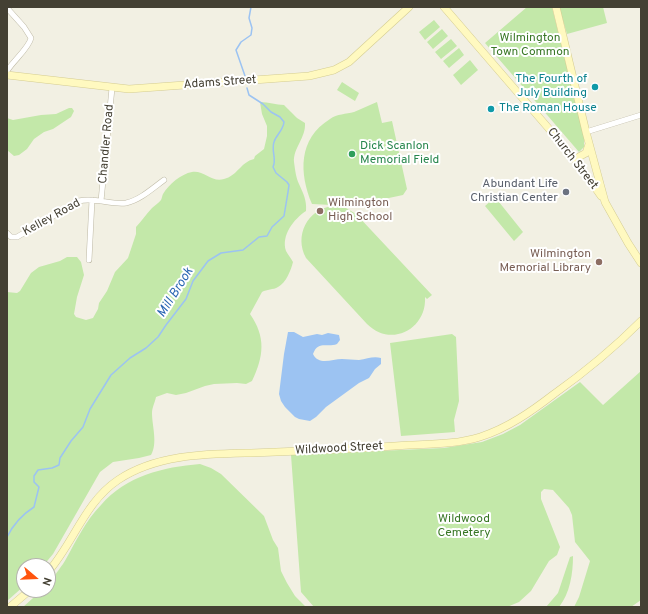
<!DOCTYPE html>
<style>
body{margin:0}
#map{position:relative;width:648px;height:614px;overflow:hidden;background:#f2f0e3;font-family:Overpass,sans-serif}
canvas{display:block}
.frame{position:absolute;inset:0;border:8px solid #444033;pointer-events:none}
.north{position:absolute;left:16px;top:558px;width:40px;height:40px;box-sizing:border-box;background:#fff;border:1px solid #b4b3ad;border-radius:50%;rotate:109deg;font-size:11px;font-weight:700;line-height:16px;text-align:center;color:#444033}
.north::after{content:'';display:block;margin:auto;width:14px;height:18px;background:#ff540d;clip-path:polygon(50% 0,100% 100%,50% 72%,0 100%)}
</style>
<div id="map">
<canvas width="648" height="614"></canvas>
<div class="frame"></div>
<div class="north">N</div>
</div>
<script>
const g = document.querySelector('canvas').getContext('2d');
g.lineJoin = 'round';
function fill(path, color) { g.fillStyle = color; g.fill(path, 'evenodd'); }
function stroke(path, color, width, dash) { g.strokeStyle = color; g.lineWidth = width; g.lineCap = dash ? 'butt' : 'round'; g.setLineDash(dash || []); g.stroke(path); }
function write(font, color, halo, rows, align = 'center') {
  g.font = font + ' Overpass,sans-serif'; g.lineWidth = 4; g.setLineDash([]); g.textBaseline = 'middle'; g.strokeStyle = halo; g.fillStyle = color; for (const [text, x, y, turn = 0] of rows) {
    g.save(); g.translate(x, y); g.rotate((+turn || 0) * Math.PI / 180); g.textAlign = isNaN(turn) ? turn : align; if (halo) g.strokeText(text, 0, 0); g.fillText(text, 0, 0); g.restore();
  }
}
const green = new Path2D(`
 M527,7H552L584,137V147L579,152L485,43Z
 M559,7H603L607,23L567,34Z
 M434,20L440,27L425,40L419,32Z
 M442,29L448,36L433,49L427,42Z
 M451,39L457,46L441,59L435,52Z
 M459,48L464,55L449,68L443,61Z
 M470,60L478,70L461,85L453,75Z
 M342,82L359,93L355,101L337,90Z
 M260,102C269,102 276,105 284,105L297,118L305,123C306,138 293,148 294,162C295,169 296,178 299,184C303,193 307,200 306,211C294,219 281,235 286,251C288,255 291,258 293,262C291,270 286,283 278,287C273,290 267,289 262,292L250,314C266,337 264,356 252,381L246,384L237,383L214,384L205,386L186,393L176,395L167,393L156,397C155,402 152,408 152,413C152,426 158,443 151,455L139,458L113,462L100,472L53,554L43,566H24V586L7,601V292L17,293L20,291L31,273L39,267L60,261L67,257H77L81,262L84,275L77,297L74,314L76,317L86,320L93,318L98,309L99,303L107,291L115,272L128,258L136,234V227C142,221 146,214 152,208C155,205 159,203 161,200C162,198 162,196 163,194C169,184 181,174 192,172C204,170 212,183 224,179C237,176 241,162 254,159L255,156L264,149L267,136V126L262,114Z
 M377,102L382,123L392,121L407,189L403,195L351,206L312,204C299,173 298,139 330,119C337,114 346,114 354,112C362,109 369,105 377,102Z
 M69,108H72L74,111L71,117L53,129L44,132L34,139L27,149L19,155L14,156L7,150V118L13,120L41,115L56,114Z
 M495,197L523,232L514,241L485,206Z
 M333,206L346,208L356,214L432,295L427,299L425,297C427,329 391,348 367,324L306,258C294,236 307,209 333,206Z
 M452,334L456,337L459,401L454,420L455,432L401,436L390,343Z
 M641,371V600L631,607H574L579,597L590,561L575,542L572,515L569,508L553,490L544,489L541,492V499L560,547L557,555L549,561L531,591L519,602L507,607H314L301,592L291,455L444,448L482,442L503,434L520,425L580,382L603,405Z
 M200,464L211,468L221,474L264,516L273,540L278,548L281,571L287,583L295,596L306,607H23L42,590H48C48,582 62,567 66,559C76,541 86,520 101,505C126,476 163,467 200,464Z
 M573,556C573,574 570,593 559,607H546L558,593L570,557Z`);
const water = new Path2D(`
 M288,332H294L303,337L317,334L322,335L328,333L339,335L340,340L337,344C327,348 318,340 313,354C319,366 332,359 342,359C348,359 353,360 359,360C367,359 373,356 381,358V364L375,369L369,378L359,383L326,407L316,417L310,421L299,419L295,417L285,407L281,401L279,394L284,354Z`);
const stream = new Path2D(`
 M245,76L236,50L241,42L251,35L252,28L249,18L251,7
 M7,537C13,525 23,514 34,507L39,487L34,482V476L38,470L52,468L59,465L60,458L71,441L83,427L90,409L111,375L130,358L146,348L158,337L166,325L186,299L193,281L208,261L221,253L243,250L259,237L267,236L272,227L284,216L288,192L289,185L287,182L276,173L273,167C277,159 271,151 274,142C276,135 283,131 284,122L280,117L271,112L263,104L249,95L247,88`);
const street = new Path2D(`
 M7,8L24,27L31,38C29,48 13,61 7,71
 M586,132L641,115
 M101,201L112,88
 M7,233L11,237H17L79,201C94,197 111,205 126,203C140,200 153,188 164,180
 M89,260L92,200`);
const secondary = new Path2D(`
 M444,7L575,159L601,196
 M556,7L586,132L605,202L628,243L641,263
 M7,75L129,89L309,76L334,70L349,62L409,7
 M575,159L586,153L589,144
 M48,572C74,542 85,502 118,480C157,454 207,454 251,453C304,451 356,449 409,445C432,444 458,444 480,437C508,428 532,411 554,394C585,372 614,348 641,321
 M10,607L30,590`);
const markers = [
 [595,87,4,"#0f9aa8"],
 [491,109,4,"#0f9aa8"],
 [352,154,4,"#2e9e5b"],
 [566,192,4,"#6b7280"],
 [320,211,4,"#8d6e63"],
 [599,262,4,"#8d6e63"]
];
const parkNames = [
 ["Wilmington",530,39],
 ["Town Common",530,53],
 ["Wildwood",464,520],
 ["Cemetery",464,534]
];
const cultureNames = [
 ["The Fourth of",587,80],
 ["July Building",587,94],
 ["The Roman House",499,109,"left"]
];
const streetNames = [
 ["Adams Street",220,83,-4],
 ["Chandler Road",107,144,-85],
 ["Church Street",572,159,52],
 ["Kelley Road",52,218,-29],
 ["Wildwood Street",339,449,-3]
];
const leisureNames = [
 ["Dick Scanlon",360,147],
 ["Memorial Field",360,161]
];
const worshipNames = [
 ["Abundant Life",558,185],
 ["Christian Center",558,199]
];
const educationNames = [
 ["Wilmington",328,204],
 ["High School",328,218],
 ["Wilmington",591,255,"right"],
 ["Memorial Library",591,269,"right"]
];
const waterNames = [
 ["Mill Brook",176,293,-58]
];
fill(green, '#c3e8a9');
fill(water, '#9cc3f2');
stroke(stream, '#9cc3f2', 1.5);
stroke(street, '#beb9a5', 6);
stroke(secondary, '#d4cc91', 8);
stroke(street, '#fff', 5);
stroke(secondary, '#fff9c0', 7);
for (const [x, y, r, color] of markers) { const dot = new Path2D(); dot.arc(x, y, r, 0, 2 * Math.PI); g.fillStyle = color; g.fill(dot); stroke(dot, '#fff', 1.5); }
write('12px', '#387725', '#fff', parkNames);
write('12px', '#0d838f', '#fff', cultureNames, 'right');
write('12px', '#444033', '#fff', streetNames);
write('12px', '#27864d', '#fff', leisureNames, 'left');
write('12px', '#5b616d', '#fff', worshipNames, 'right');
write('12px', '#785e54', '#fff', educationNames, 'left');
write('italic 13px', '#2965b3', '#fff', waterNames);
</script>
